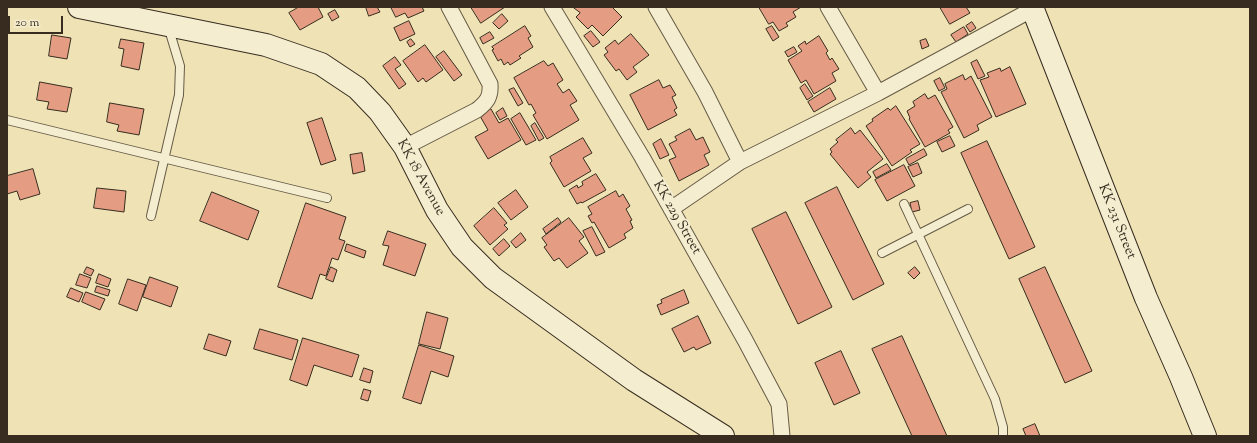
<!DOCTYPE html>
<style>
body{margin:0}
#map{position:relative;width:1257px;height:443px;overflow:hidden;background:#efe3b6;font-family:"Sorts Mill Goudy",serif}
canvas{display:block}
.frame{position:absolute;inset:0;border:8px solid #372c1f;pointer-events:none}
.scale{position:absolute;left:8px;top:16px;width:55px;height:18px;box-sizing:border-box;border:2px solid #372c1f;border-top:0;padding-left:5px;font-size:12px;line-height:14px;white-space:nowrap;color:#372c1f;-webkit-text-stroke:3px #f5edd0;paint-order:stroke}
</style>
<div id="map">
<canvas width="1257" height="443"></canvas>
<div class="frame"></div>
<div class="scale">20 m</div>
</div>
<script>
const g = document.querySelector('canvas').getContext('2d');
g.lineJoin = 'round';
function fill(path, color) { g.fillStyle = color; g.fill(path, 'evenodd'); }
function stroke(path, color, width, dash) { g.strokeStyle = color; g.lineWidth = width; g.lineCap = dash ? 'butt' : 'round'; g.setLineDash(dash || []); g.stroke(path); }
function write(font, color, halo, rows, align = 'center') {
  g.font = font + ' "Sorts Mill Goudy",serif'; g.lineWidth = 4; g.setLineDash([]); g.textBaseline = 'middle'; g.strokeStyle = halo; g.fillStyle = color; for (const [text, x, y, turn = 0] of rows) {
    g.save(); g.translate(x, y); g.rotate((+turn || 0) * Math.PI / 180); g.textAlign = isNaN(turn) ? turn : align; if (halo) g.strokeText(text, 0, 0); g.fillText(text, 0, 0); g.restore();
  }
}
const building = new Path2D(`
 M299,7H318L323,17L300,30L289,13Z
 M366,7H377L380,12L369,16Z
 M391,7H422L424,11L408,18L405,13L396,17Z
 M471,7H505L481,23Z
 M573,7H612L622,17L603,36L592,25L588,29L576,17L580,13Z
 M759,7H801L793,12L796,17L786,23L788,26L779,31L773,22L769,24Z
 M940,7H966L970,13L950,24Z
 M335,10L339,17L332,21L328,14Z
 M502,14L508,21L499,29L493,23Z
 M409,21L415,34L400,41L394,28Z
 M972,22L976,28L970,32L966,26Z
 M525,26L531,36L528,38L533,47L519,56L521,58L510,65L508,62L504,65L501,59L498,61L492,50L494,49L492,47Z
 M772,26L779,37L773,41L766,29Z
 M964,27L968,34L956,42L951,35Z
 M591,31L600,42L593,47L584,36Z
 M490,32L494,38L483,44L480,38Z
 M631,34L649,55L633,67L637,72L627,80L619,69L616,71L604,55L608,52L605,48L615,40L618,44Z
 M52,35L71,38L67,59L49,56Z
 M819,36L828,51L826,53L830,60L832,58L839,69L832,73L836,81L814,94L806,80L801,83L788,60L802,51L798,46L805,41L806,44Z
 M121,39L144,43L139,70L121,66L124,49L119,48Z
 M411,39L415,44L410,47L407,42Z
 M926,39L929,46L922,49L920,41Z
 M425,45L443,70L426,82L423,78L418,82L403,61Z
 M794,47L797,52L788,57L785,52Z
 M444,51L462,75L454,81L436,57Z
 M395,57L401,65L395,69L406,84L399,89L383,66Z
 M977,60L985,76L978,79L971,63Z
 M544,61L548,66L553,63L563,80L557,84L563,93L569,89L577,101L570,105L579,120L547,139L533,115L536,113L531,104L529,105L514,78Z
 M1010,67L1026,104L996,117L980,80L989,77L987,73L1000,68L1001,71Z
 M963,75L965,80L971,76L992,117L977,125L979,130L964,138L941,92L947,89L945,84Z
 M940,78L945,88L939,91L934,81Z
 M659,80L663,88L670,85L676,95L672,97L677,108L674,110L677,115L648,130L630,95Z
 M40,82L72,88L67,112L47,109L49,102L37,100Z
 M805,84L813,96L807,100L800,88Z
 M514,88L523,103L518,106L509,90Z
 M830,88L836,99L814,112L808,102Z
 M925,94L928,99L935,95L953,127L948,130L950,133L925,147L909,119L910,118L907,111L915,106L913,102Z
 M110,103L144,109L139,135L117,131L119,125L107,122Z
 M896,106L920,144L910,150L912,152L892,166L866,126L873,121L872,119L888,108L890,110Z
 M503,108L507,116L500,120L496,113Z
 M491,109L499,123L508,118L521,140L488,159L475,137L488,130L480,116Z
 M520,113L536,140L526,145L511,119Z
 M322,118L336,160L321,165L307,123Z
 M535,123L544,138L539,141L531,126Z
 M851,128L855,134L860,130L883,159L867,172L871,177L858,188L830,154L832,152L830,149L838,142L836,140Z
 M690,129L696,140L703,137L710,152L704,155L709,165L679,181L669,160L676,157L669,144L677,140L675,137Z
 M950,136L955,146L942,152L937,142Z
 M583,138L592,153L583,158L591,171L564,187L550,163L552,161L550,157Z
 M661,139L669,155L660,159L653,144Z
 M987,141L1035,247L1009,259L961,153Z
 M924,149L927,155L909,165L906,159Z
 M362,153L365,171L353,174L350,155Z
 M918,163L922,173L913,177L908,167Z
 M887,164L891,170L876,178L873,172Z
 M904,165L915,186L887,201L875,180Z
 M33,169L40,194L20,200L17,191L7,194V176Z
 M596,174L606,190L582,203L581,202L577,204L569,190L577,185L578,188L583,185L582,182Z
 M837,187L884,284L853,300L805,203Z
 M97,188L126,191L124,212L94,208Z
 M516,190L528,207L511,220L498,203Z
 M616,191L619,197L623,194L630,206L626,209L632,220L630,221L633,228L624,234L626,238L609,248L594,222L592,223L588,216L592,214L588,207Z
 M212,192L259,211L248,240L200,221Z
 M918,201L920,210L912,212L910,203Z
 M306,203L346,217L339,239L345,241L338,260L332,258L326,276L320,274L312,299L278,287Z
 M494,208L507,223L504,225L508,229L490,245L474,226Z
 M786,212L832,307L798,324L752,229Z
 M558,218L561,222L546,234L543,229Z
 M569,218L584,237L579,241L588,253L567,268L559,258L554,261L544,247L547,245L542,238Z
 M592,227L605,252L596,256L583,231Z
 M388,231L426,244L415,276L383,265L389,246L383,245Z
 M521,233L526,240L516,248L511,242Z
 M504,239L510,246L499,256L493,249Z
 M347,244L366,251L364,258L345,251Z
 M87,267L94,270L91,276L84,273Z
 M331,267L337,270L333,282L326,279Z
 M915,267L920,273L914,279L908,273Z
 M1045,267L1092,371L1065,383L1019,279Z
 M80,274L91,278L87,288L76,285Z
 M99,274L111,279L108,287L96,283Z
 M150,277L178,287L171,307L143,297Z
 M128,279L146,285L137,311L119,304Z
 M97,286L110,290L108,296L95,292Z
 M71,288L83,293L79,302L67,297Z
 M684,290L689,303L661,315L657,305L662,303L661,300Z
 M86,292L105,299L100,310L82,302Z
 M427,312L448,318L440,349L419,344Z
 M698,316L711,343L696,350L694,347L684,352L672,329Z
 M260,329L298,340L292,360L254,349Z
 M209,334L231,341L226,356L204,349Z
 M902,336L947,436H912L872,349Z
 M303,338L359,355L352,377L314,365L307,386L290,380Z
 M419,345L454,356L448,377L431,371L421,404L403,398Z
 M841,351L860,393L834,405L815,363Z
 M364,368L373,371L370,383L360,380Z
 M364,389L371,391L368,401L361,399Z
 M1035,424L1040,436H1026L1023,429Z`);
const lane = new Path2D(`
 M7,120L327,198
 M904,204L995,399L1003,427V436
 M151,216L179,95L180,66L168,26
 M882,253L968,209`);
const street = new Path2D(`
 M552,7L642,157L745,340L779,404L782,436
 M656,7L705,92L740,162
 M828,7L878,93
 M405,147L477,110C487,102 491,97 490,84L449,7
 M671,209L740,162L878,93L1033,9`);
const secondary = new Path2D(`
 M79,7L266,45L321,64L357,88L380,112L405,147L437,210L462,247L493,278L634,380L723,436
 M1032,7L1146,298L1181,377L1205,436`);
const streetNames = [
 ["KK 18 Avenue",420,178,61],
 ["KK 229 Street",676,218,60],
 ["KK 231 Street",1116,222,68]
];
fill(building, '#e49d82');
stroke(building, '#372c1f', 1);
stroke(lane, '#655a45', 10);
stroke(street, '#655a45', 17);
stroke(secondary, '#372c1f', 24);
stroke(lane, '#f5edd0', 8);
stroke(street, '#f5edd0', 15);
stroke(secondary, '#f5edd0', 22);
write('14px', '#372c1f', '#f5edd0', streetNames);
</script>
